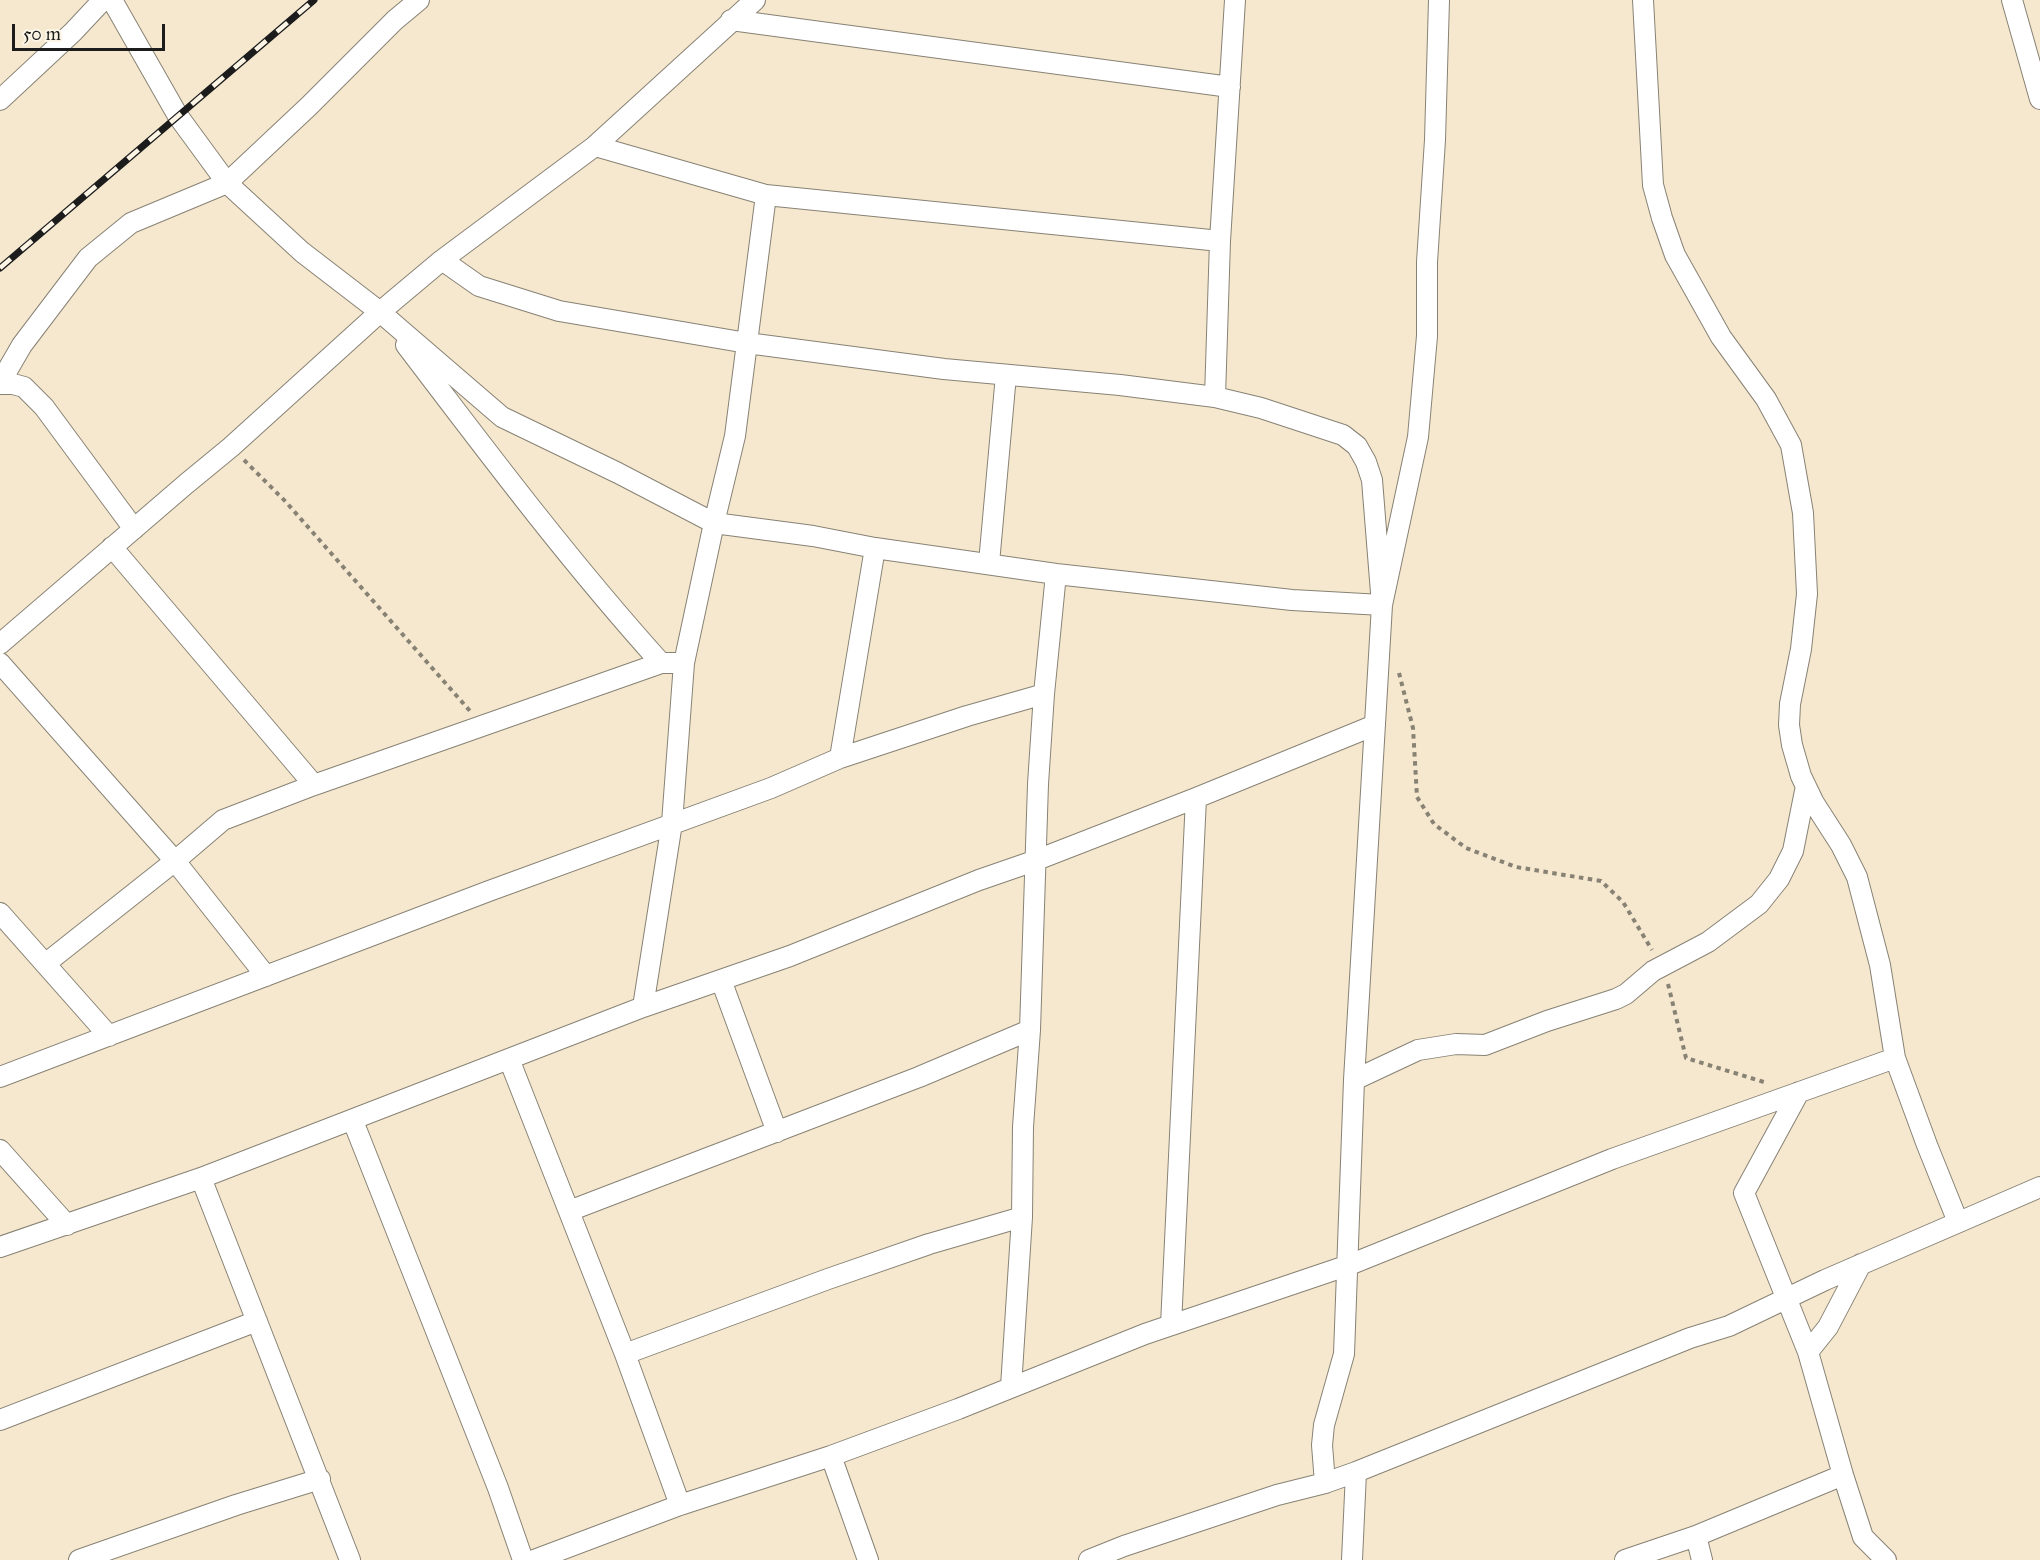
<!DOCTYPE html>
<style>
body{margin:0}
#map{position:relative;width:2040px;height:1560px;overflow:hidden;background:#f5e8ce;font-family:"IM FELL Great Primer",serif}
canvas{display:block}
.scale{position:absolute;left:12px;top:24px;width:153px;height:27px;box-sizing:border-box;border:3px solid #1c1c1c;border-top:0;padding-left:8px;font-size:18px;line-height:21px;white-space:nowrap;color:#1c1c1c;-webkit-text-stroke:4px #fcf5e5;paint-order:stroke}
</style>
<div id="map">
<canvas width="2040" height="1560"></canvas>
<div class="scale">50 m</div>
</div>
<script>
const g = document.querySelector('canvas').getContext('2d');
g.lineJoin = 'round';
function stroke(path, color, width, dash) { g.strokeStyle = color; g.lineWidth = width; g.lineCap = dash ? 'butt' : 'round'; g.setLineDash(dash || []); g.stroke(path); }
const path = new Path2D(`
 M244,460L286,502L470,711
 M1399,673L1413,728L1417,797L1434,824L1466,848L1516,867L1601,881L1623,902L1652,950
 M1668,984L1686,1058L1767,1083`);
const minor = new Path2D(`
 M112,0L178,116L227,183L302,252L380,312L502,417L618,473L714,523L813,536L875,548L1056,574L1292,600L1382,605L1418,437L1427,336V262L1435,140L1439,0
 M1643,0L1653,185L1662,218L1675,255L1721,337L1766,399L1791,445L1803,513L1807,594L1801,649L1790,704L1789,725L1792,745L1801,776L1814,803L1841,845L1857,877L1880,965L1895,1058L1927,1145L1958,1222
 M2012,0L2040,99
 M731,20L1230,87
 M0,100L73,32L103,0
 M595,146L766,195L1220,241
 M442,260L479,286L559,311L747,343L944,369L1120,385L1215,397L1261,408L1343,435L1357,446L1366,462L1372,480L1382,605L1354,1080L1344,1354L1324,1425L1322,1445L1325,1483
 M406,345C488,453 570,562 661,663
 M0,383L22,345L88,258L131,223L227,183L309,106L395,20L419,0
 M0,384H13L24,387L44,407L134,529
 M1215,397L1220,241L1235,0
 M112,547L314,785
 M989,563L1006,375
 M0,644L186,484L231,447L380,312L442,260L595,146L755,0
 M0,663L175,861L266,976
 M840,758L875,548
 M0,913L109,1036
 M45,964L175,861L223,820L314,785L661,663H684
 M721,980L777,1132
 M643,1007L672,823L684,663L714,523L735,436L766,195
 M509,1059L625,1354L680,1505
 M0,1077L489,891L771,788L840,758L967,716L1044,694
 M1354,1080L1418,1050L1456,1044L1485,1045L1547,1021L1616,999L1626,994L1653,971L1708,942L1759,904L1779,879L1793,851L1806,786
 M1799,1092L1744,1193L1808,1352L1843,1475L1863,1537L1886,1560
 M353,1121L498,1488L523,1560
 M0,1150L67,1225
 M201,1178L350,1560
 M569,1211L919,1077L1030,1030
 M0,1247L201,1178L643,1007L790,956L979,880L1034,861L1196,798L1375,725
 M1171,1325L1196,798
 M1808,1352L1828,1327L1861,1264
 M625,1354L828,1279L929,1244L1022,1217
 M1011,1387L1022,1217L1023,1127L1030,1030L1038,784L1044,694L1056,574
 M0,1420L257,1321
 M831,1456L868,1560
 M1696,1536L1702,1560
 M79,1560L236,1505L320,1479
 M534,1560L680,1505L831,1456L958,1409L1145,1334L1349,1265L1612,1159L1895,1058
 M1089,1560L1124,1546L1277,1495L1325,1483L1356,1472L1690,1338L1729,1326L1825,1280L2040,1187
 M1352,1560L1356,1472
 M1625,1560L1696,1536L1843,1475`);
const rail = new Path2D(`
 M0,268L314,0`);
stroke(minor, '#888275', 22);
stroke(path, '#888275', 4, [4.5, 4.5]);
stroke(minor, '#fff', 20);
stroke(rail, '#1c1c1c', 7);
stroke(rail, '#fcf5e5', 4.5, [14]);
</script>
